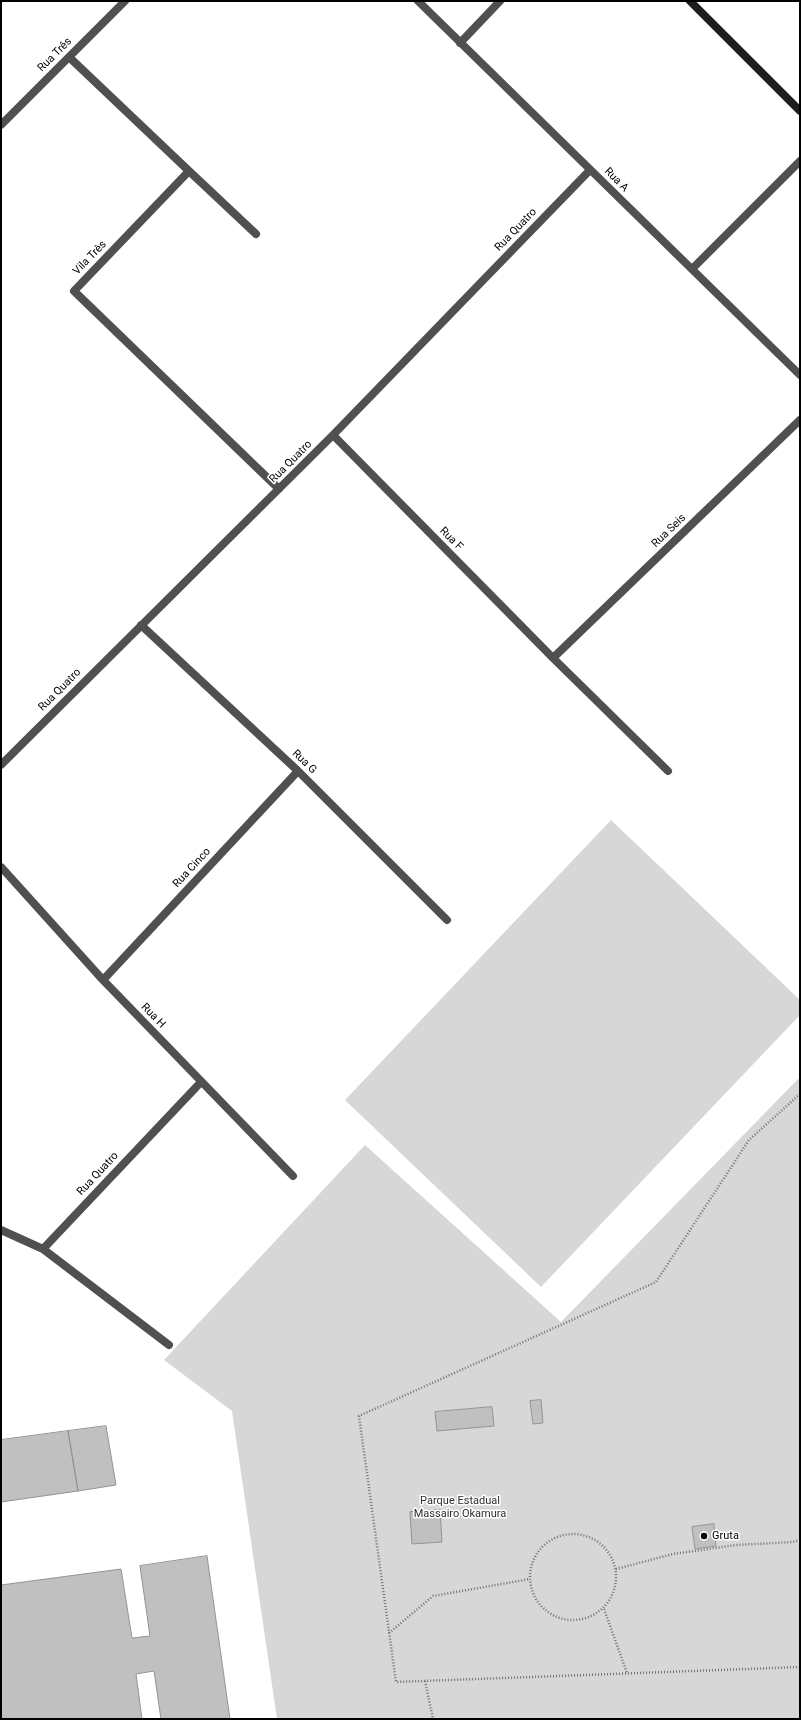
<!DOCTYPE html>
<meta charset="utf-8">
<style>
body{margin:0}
#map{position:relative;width:801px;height:1720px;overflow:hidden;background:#fff;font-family:Roboto,sans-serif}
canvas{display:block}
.frame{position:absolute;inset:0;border:2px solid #000;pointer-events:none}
</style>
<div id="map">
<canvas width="801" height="1720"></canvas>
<div class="frame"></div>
</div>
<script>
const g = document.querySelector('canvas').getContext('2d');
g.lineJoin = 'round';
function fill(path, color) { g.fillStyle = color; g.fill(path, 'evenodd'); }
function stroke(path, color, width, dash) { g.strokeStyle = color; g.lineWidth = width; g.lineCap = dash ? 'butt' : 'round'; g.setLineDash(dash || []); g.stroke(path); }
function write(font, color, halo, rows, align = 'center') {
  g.font = font + ' Roboto,sans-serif'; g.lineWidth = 3; g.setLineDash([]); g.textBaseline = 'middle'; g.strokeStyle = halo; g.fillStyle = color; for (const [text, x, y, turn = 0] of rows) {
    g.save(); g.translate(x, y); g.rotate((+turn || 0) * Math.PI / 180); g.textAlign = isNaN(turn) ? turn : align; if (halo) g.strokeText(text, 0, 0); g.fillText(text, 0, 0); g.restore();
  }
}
const green = new Path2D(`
 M611,820L800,1000V1015L541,1287L345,1100Z
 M800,1077V1719H277L232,1411L164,1360L365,1145L561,1322Z`);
const building = new Path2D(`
 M541,1400L543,1423L533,1424L530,1401Z
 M492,1407L494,1426L437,1431L435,1412Z
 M106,1426L116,1485L78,1491L68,1431Z
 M68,1431L78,1491L1,1502V1440Z
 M440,1510L442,1542L412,1544L410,1512Z
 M714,1524L716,1546L695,1549L692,1527Z
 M207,1556L230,1719H161L154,1671L136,1674L142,1719H1V1585L121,1569L132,1638L150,1636L140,1566Z`);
const path = new Path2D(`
 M800,1094L749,1140L656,1282L359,1416L396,1682L800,1667
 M530 1577a43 43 0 1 1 86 0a43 43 0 1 1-86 0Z
 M616,1569L673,1554L736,1545L793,1542L800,1540
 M604,1609L627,1673
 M389,1633L433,1596L530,1579
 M425,1681L433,1719`);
const street = new Path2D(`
 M418,1L800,375
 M460,43L500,1
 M69,57L189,171L74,291L279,489
 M1,125L125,1
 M189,171L256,234
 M692,269L800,161
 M333,435L553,658L668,771
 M141,625L298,771L447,920
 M553,658L800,420
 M1,765L333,435L590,170
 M1,867L103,980L293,1176
 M103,980L298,771
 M1,1230L43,1249L201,1082
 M43,1249L169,1345`);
const secondary = new Path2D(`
 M690,1L800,111`);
const markers = [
 [704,1536,4,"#000"]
];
const streetNames = [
 ["Rua Três",55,55,-45],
 ["Rua A",616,180,45],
 ["Rua Quatro",516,230,-46],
 ["Vila Três",90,258,-46],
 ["Rua Quatro",291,462,-45],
 ["Rua Seis",669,531,-44],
 ["Rua F",451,539,45],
 ["Rua Quatro",60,690,-45],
 ["Rua G",304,762,44],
 ["Rua Cinco",192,868,-47],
 ["Rua H",153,1016,46],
 ["Rua Quatro",98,1174,-47]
];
const parkNames = [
 ["Parque Estadual",460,1501],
 ["Massairo Okamura",460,1514]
];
const poiNames = [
 ["Gruta",712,1536]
];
fill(green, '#d7d7d7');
fill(building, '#c0c0c0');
stroke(building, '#949494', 1);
stroke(path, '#727272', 2.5, [1, 2]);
stroke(street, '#505050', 8);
stroke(secondary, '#1d1d1d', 8);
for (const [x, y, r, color] of markers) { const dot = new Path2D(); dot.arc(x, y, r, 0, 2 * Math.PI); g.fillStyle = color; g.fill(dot); stroke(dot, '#fff', 1.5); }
write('11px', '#000', '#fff', streetNames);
write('11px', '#2e2e2e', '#fff', parkNames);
write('11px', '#000', '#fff', poiNames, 'left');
</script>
